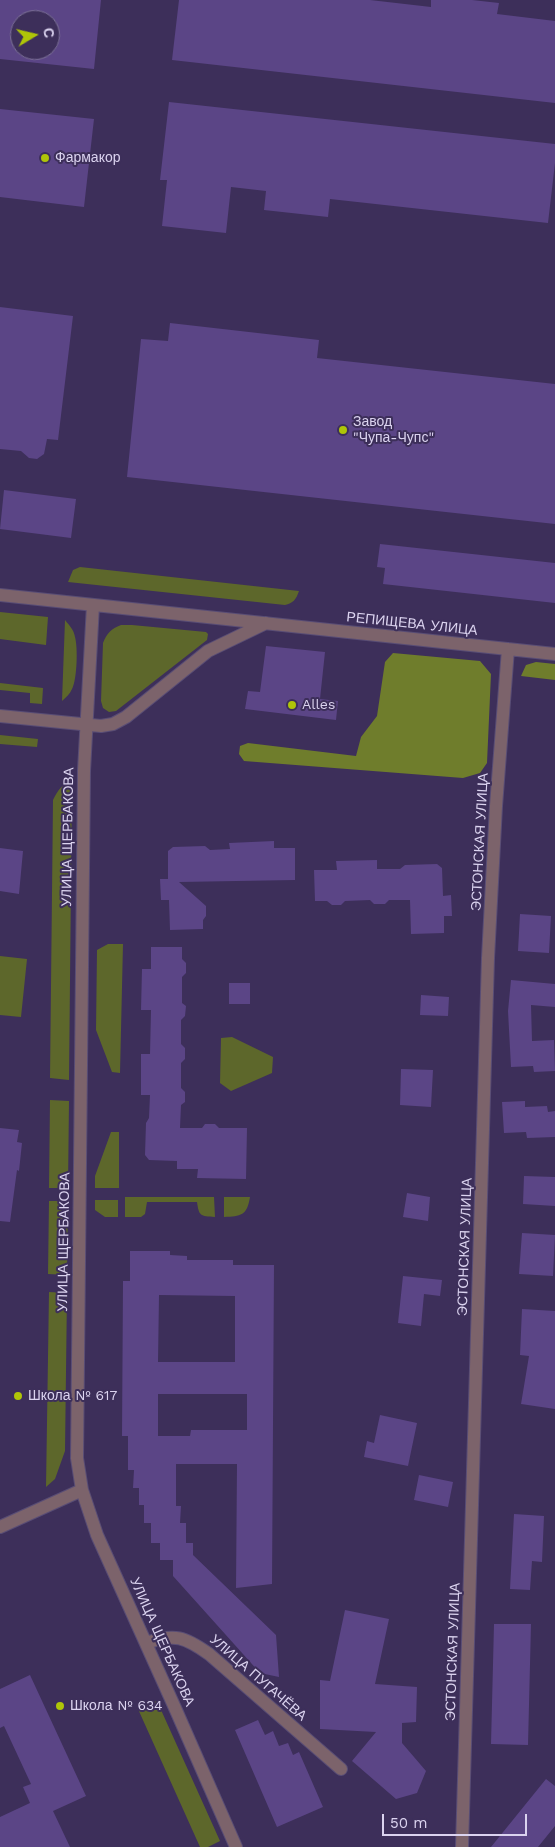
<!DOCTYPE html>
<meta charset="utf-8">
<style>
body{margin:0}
#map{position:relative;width:555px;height:1847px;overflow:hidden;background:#3d2f5a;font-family:"Work Sans",sans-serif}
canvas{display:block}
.north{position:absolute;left:10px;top:10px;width:50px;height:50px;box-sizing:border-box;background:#3d2f5a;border:1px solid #7c7196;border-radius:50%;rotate:81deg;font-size:14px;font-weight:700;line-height:20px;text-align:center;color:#dbd3ef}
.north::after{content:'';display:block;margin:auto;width:18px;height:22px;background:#afc508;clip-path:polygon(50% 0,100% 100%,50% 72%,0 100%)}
.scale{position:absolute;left:382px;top:1814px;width:145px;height:22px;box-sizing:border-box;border:2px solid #dbd3ef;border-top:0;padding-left:6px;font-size:15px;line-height:18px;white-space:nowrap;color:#dbd3ef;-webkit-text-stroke:4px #3d2f5a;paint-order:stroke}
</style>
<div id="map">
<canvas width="555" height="1847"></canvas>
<div class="north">С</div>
<div class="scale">50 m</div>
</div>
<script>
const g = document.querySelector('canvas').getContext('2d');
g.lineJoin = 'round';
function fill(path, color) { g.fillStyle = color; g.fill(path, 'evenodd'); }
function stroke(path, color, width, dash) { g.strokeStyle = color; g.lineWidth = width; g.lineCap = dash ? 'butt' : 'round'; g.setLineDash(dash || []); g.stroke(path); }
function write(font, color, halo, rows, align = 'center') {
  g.font = font + ' "Work Sans",sans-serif'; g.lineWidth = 4; g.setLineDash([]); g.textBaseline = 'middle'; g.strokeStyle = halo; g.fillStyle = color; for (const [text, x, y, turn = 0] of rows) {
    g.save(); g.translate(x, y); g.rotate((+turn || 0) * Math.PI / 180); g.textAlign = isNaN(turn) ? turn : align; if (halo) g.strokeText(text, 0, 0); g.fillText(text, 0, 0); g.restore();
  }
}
const green = new Path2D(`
 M80,567L299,591C296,600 293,603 285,605L68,582L73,570Z
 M0,612L48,617L46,645L0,639Z
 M65,620C69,625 74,630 75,637C78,648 77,679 72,689C70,694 66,697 62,701Z
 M121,625H132L206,632L208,634L207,640L116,711L109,712L103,708L101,701L103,643C107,633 111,629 121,625Z
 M0,683L43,688L42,704L30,703V693L0,690Z
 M0,735L38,739L37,747L0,744Z
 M72,781L69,1080L50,1078L53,800C58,790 61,785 72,781Z
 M108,944H123L120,1073L112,1072L96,1030L97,950Z
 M0,956L27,959L21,1017L0,1015Z
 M232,1037L273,1057L272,1073L231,1091L220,1083L221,1038Z
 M50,1100L69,1101L68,1188H49Z
 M111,1132H119V1188H95V1176Z
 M125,1197H214L215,1217C200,1216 199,1216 197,1202H147L145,1214L141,1217H125Z
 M224,1197H250C247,1216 241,1216 224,1217Z
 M95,1200H118V1217H105L95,1210Z
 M49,1201H68L67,1275L48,1274Z
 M49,1292L67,1293L65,1451L55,1479L46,1487Z
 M157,1701L220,1841L208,1847H200L138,1709Z`);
const forest = new Path2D(`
 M393,653L480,661L491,674L487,763L480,773L463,778L244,761L239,754L240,746L248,743L356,756L361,737L377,716L385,662Z
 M536,662L555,664V680L521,676L526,665Z`);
const building = new Path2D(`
 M0,0H101L94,69L0,59ZM20,20H50V50H20Z
 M179,0H370L431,7V0H472L499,3L497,14L555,21V103L172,60Z
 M169,102L555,144V163L548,223L330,199L328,217L264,210L266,191L231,187L226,233L162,226L167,180H160Z
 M0,109L94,119L84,207L0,197Z
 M0,307L73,316L58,440L47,439L44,454L37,459L29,458L21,451L0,449Z
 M170,323L319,340L317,358L555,384V524L127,477L141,339L168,341Z
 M4,490L76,499L71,538L0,529Z
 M380,544L555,563V603L383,584L385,568L377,567Z
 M266,646L325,652L320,699L338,701L336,720L245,709L248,691L260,692Z
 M274,841V848H295V880L179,882L206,906V916L203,920V929L170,930L169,900H161L160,879H168V851L173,847L205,846L210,850L230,849L229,843Z
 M0,848L23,851L19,894L0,891Z
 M377,860V869H400L405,865L437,864L442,868L443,896L451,895L452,916H444V933L411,934L410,900H389L385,904H374L370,900L345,901L341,905H332L327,901H315L314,870H337L336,861Z
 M520,914L551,916L549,953L518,951Z
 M151,947H182V959L186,963V973L182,977V1003L186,1006L185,1016L181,1020V1044L185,1048V1059L181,1063V1088L185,1092V1102L181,1105L180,1128H202L205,1124H215L219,1128H247L246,1179L197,1178L198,1169H177V1161L149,1160L145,1155L146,1123L149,1118L150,1095H141V1054H150L151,1010H141L142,969H151Z
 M511,980L555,984V1007L531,1005L532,1041L554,1040L555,1071L534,1072L533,1066L511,1067L508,1011Z
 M229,983H250V1004H229Z
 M421,995L449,997L448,1016L420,1015Z
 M401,1069L433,1070L431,1107L400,1105Z
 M525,1101V1107L547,1106L548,1112L555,1111V1137L527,1138L526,1132L504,1133L502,1102Z
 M0,1128L19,1130L17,1142L22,1143L19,1171L17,1170L10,1222L0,1221Z
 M524,1176L555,1177V1206L523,1204Z
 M407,1193L430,1197L428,1221L403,1217Z
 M522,1233L555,1235L553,1276L519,1274Z
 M130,1251H170V1255L187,1256V1260H233V1265H274L272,1584L236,1588L237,1464H176V1506H181L180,1523H186V1543H193V1555L276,1635L279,1677L260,1673L173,1576V1560H160V1543H151V1523H144V1505H139V1488H133L134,1470H128V1436H122L123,1281H130ZM159,1295L235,1296V1362H158ZM158,1394H247V1430H191L190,1436H158Z
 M403,1276L442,1280L440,1296L424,1294L421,1326L398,1323Z
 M522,1309L555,1311V1409L521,1404L529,1356L520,1355Z
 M380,1415L417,1423L408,1466L364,1457L367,1441L374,1443Z
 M419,1475L453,1482L448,1507L414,1500Z
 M514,1514L544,1516L542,1562L532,1561L530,1590L510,1589Z
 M345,1610L389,1619L375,1684L417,1687L416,1722L402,1723V1743L426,1771L417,1793L396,1799L352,1761L376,1732L320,1729V1680L330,1681Z
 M494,1624H531L528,1745L491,1744Z
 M30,1675L86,1796L53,1811L70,1847H0V1817L30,1803L23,1787L31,1784L4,1726L0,1728V1689Z
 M258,1720L265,1735L273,1731L279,1746L288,1743L293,1755L299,1752L323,1807L277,1827L235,1730Z
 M546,1779L555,1786V1826L538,1847H491Z`);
const minor = new Path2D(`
 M0,595L555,654
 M93,605L84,771L77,1458L82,1490L97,1535L175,1708L236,1847
 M0,716L101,726L113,724L126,717L208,651L266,623
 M0,1527L82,1490
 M146,1643C175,1633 185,1637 209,1654L341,1769
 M462,1847L488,958L496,806L508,649`);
const markers = [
 [45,158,5,"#afc508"],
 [343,430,5,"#afc508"],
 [292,705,5,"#afc508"],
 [18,1396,5,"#afc508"],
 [60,1706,5,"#afc508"]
];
const poiNames = [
 ["Фармакор",55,158],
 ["Завод",353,422],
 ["\"Чупа-Чупс\"",353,438],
 ["Alles",302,705],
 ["Школа № 617",28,1396],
 ["Школа № 634",70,1706]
];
const streetNames = [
 ["РЕПИЩЕВА УЛИЦА",412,624,6],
 ["УЛИЦА ЩЕРБАКОВА",68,837,-89],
 ["ЭСТОНСКАЯ УЛИЦА",480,842,-87],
 ["УЛИЦА ЩЕРБАКОВА",64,1242,-89],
 ["ЭСТОНСКАЯ УЛИЦА",465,1247,-88],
 ["УЛИЦА ЩЕРБАКОВА",162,1642,66],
 ["ЭСТОНСКАЯ УЛИЦА",453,1652,-88],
 ["УЛИЦА ПУГАЧЁВА",258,1678,41]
];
fill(green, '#5d672b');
fill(forest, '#6f7d2c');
fill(building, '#5b4586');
stroke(minor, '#594d75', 14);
stroke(minor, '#7c636b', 12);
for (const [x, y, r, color] of markers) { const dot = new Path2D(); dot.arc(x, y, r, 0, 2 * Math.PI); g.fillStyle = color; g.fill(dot); stroke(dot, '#3d2f5a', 2); }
write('14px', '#dbd3ef', '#3d2f5a', poiNames, 'left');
write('14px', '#dbd3ef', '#3d2f5a', streetNames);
</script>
